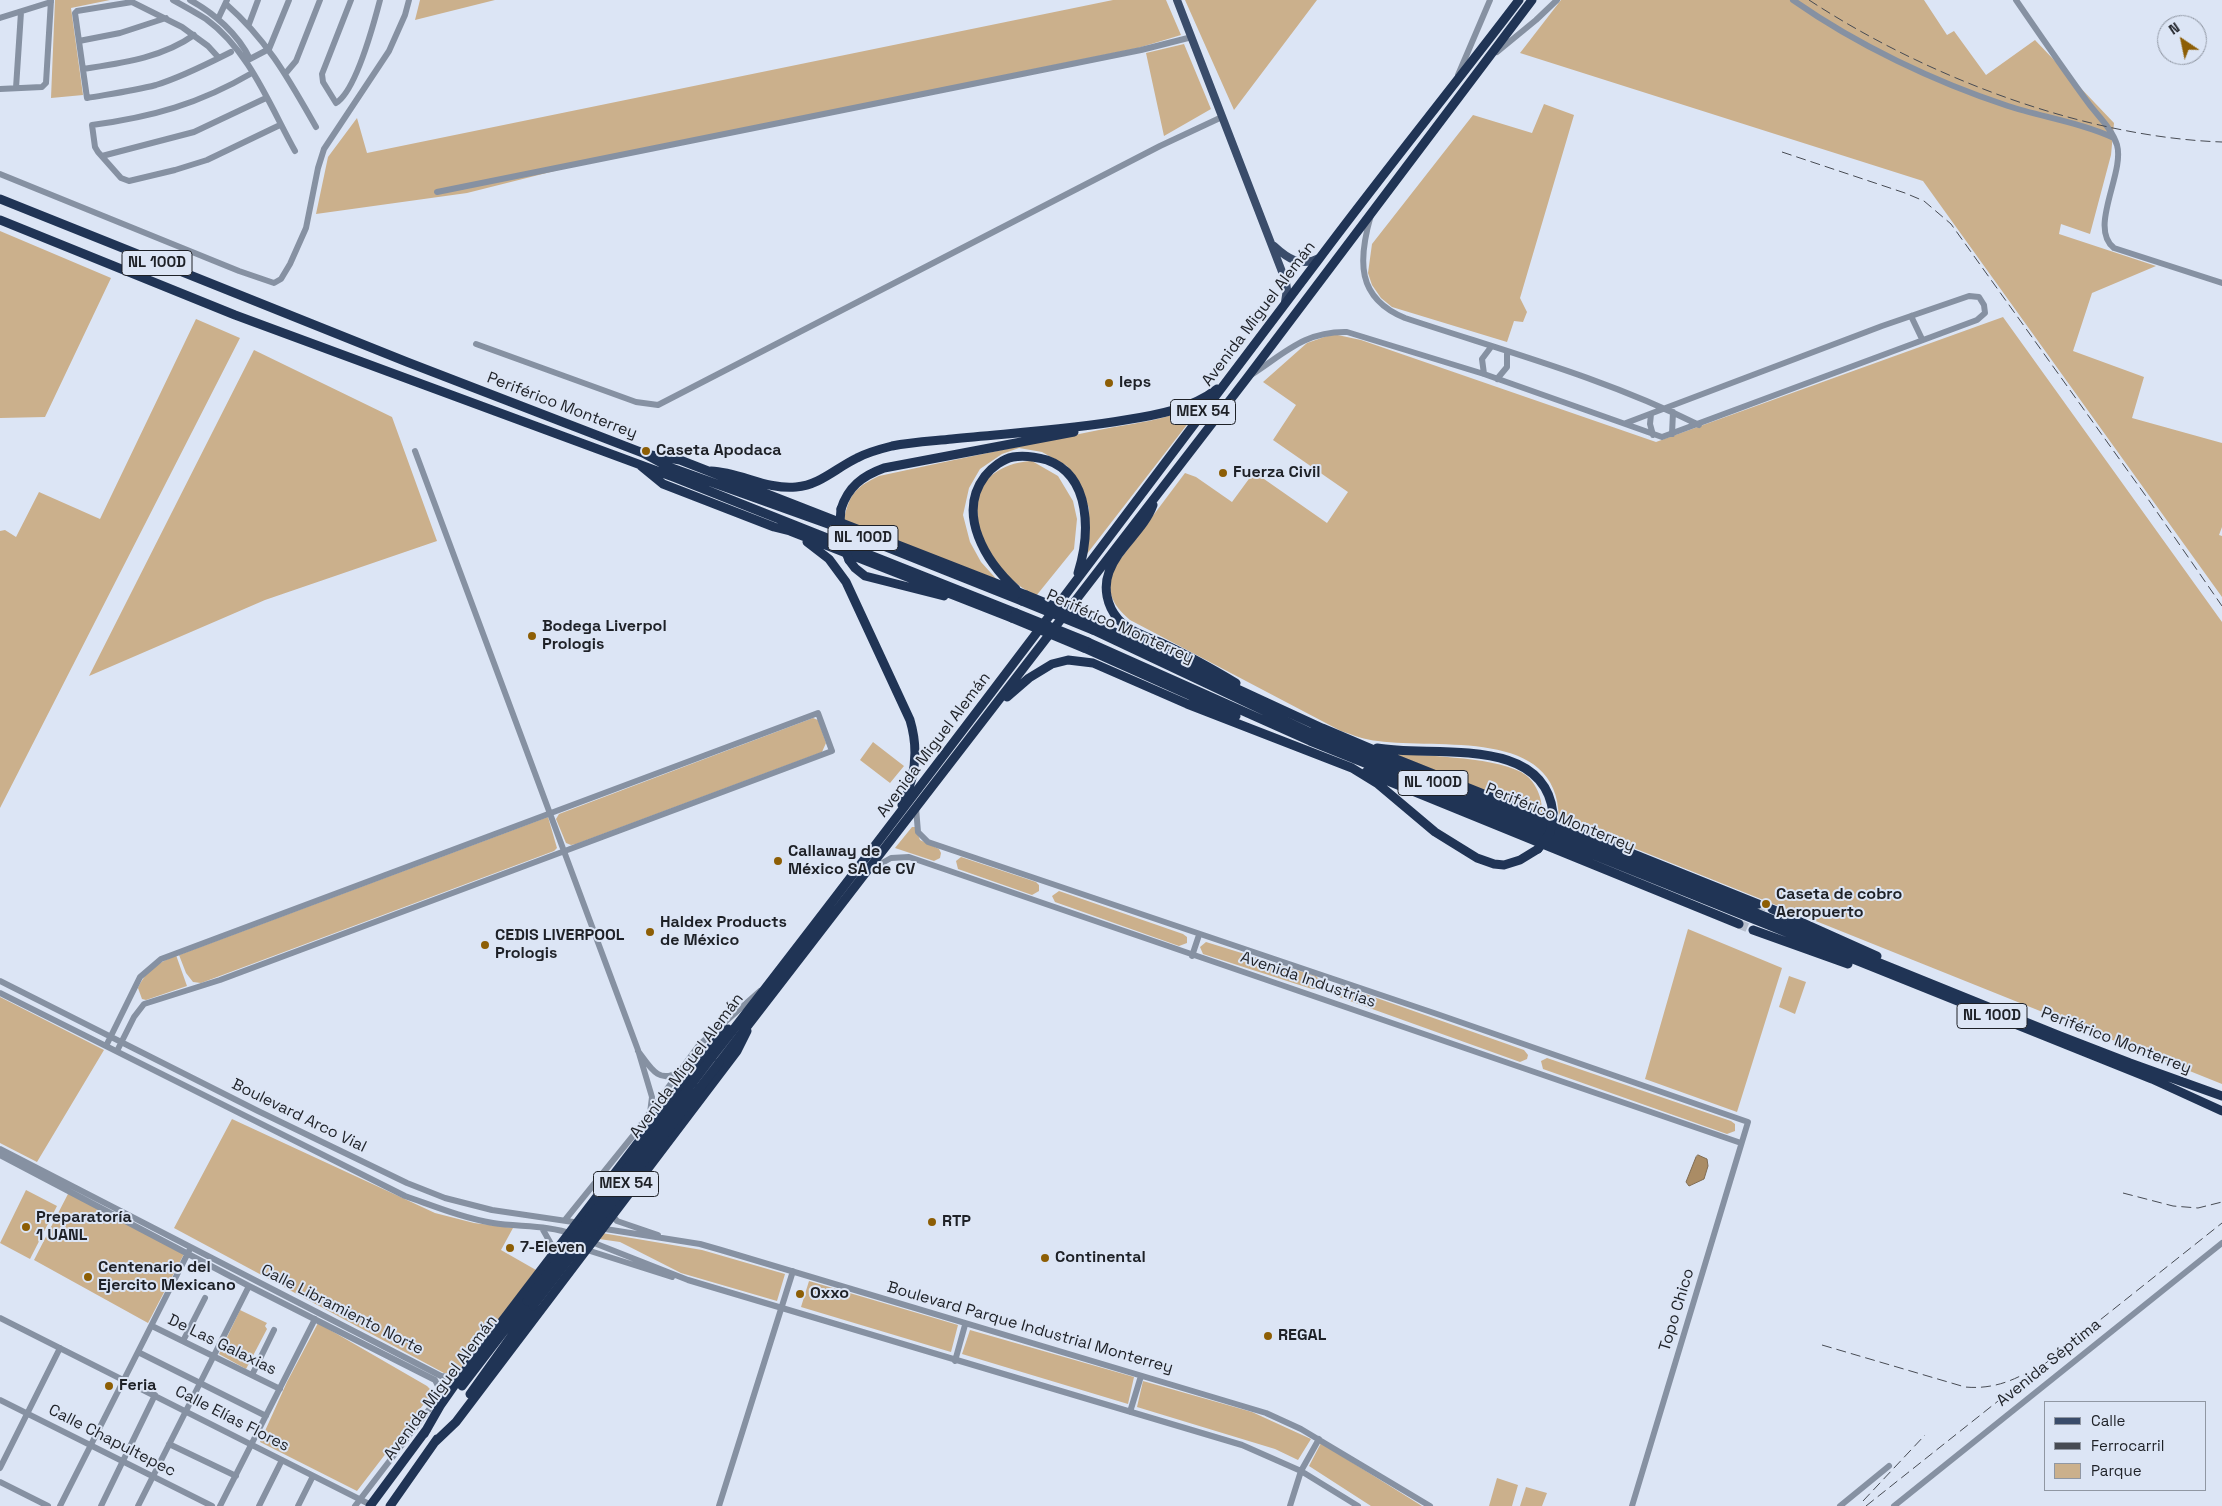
<!DOCTYPE html>
<meta charset="utf-8">
<style>
body{margin:0}
#map{position:relative;width:2222px;height:1506px;overflow:hidden;background:#dce5f5;font-family:"Space Grotesk",sans-serif}
canvas{display:block}
.legend{position:absolute;left:2044px;top:1401px;width:162px;height:90px;box-sizing:border-box;background:#dce5f5;border:1px solid #9097a3;margin:0;padding:6px 9px;list-style:none;font-size:15px;color:#1e2127}
.legend li{display:flex;align-items:center;gap:10px;height:25px}
.legend b{width:25px;border:1px solid #9097a3}
.north{position:absolute;left:2157px;top:15px;width:50px;height:50px;box-sizing:border-box;background:#dce5f5;border:1px solid #9097a3;border-radius:50%;rotate:326deg;font-size:14px;font-weight:700;line-height:20px;text-align:center;color:#1e2127}
.north::after{content:'';display:block;margin:auto;width:18px;height:22px;background:#8d5e05;clip-path:polygon(50% 0,100% 100%,50% 72%,0 100%)}
</style>
<div id="map">
<canvas width="2222" height="1506"></canvas>
<ul class="legend">
<li><b style="height:6px;background:#3a4c6a"></b>Calle</li>
<li><b style="height:6px;background:#474b53"></b>Ferrocarril</li>
<li><b style="height:14px;background:#cbb08c"></b>Parque</li>
</ul>
<div class="north">N</div>
</div>
<script>
const g = document.querySelector('canvas').getContext('2d');
g.lineJoin = 'round';
function fill(path, color) { g.fillStyle = color; g.fill(path, 'evenodd'); }
function stroke(path, color, width, dash) { g.strokeStyle = color; g.lineWidth = width; g.lineCap = dash ? 'butt' : 'round'; g.setLineDash(dash || []); g.stroke(path); }
function write(font, color, halo, rows, align = 'center') {
  g.font = font + ' "Space Grotesk",sans-serif'; g.lineWidth = 4; g.setLineDash([]); g.textBaseline = 'middle'; g.strokeStyle = halo; g.fillStyle = color; for (const [text, x, y, turn = 0] of rows) {
    g.save(); g.translate(x, y); g.rotate((+turn || 0) * Math.PI / 180); g.textAlign = isNaN(turn) ? turn : align; if (halo) g.strokeText(text, 0, 0); g.fillText(text, 0, 0); g.restore();
  }
}
const green = new Path2D(`
 M55,0H110L71,8L83,95L51,98Z
 M420,0H495L415,20Z
 M1113,0H1166L1181,35L1138,48L642,149L467,193L316,214L328,157L357,118L367,153Z
 M1185,0H1317L1234,110Z
 M1561,0H1924L1947,35L1954,31L1986,75L2035,40L2114,123L2111,155L2090,234L2061,224L2059,234L2156,266L2092,293L2073,351L2144,377L2132,418L2222,443V527L2219,535L2222,536V597L1923,181L1520,53Z
 M1184,44L1211,109L1164,136L1146,53Z
 M1544,104L1574,115L1520,298L1527,312L1523,322L1514,321L1507,342L1392,307L1381,298L1372,285L1368,273L1372,244L1473,115L1532,133Z
 M0,231L111,278L45,417L0,418Z
 M2003,317L2222,622V1084L1559,818C1558,726 1438,750 1378,741C1365,740 1353,735 1341,731L1130,620C1112,604 1106,593 1113,569L1185,473L1196,477L1232,502L1254,472L1327,523L1348,492L1273,440L1296,405L1263,382L1307,343L1333,334L1361,340L1656,442Z
 M196,319L240,338L0,808V531L5,530L16,537L39,492L100,519Z
 M254,350L392,417L437,541L265,600L89,676Z
 M1206,400L1083,559L1089,532V508L1077,482L1067,466L1042,452L1019,448L1002,454L980,469L969,488L963,515L970,542L981,562L1000,583L844,520C849,494 856,487 879,476C949,461 1019,446 1089,432C1129,423 1170,422 1206,400Z
 M1032,461L1058,476L1073,501L1077,519L1074,549L1036,596C1010,583 989,559 979,531C977,527 978,521 978,516C977,511 976,505 977,500C982,474 1008,462 1032,461Z
 M813,718L818,720L826,743L822,752L576,844L571,845L566,843L556,819L559,814Z
 M873,742L904,766L890,783L860,760Z
 M1384,753C1420,756 1490,756 1521,772C1536,780 1543,799 1542,815Z
 M548,817L557,848L554,851L201,983L193,982L186,973L179,955Z
 M912,827H915L920,840L939,849L941,853L940,858L934,861L895,848Z
 M961,857L1036,882L1039,885V891L1032,895L958,869L956,861Z
 M1059,891L1183,934L1187,937V943L1179,946L1055,902L1052,896Z
 M1688,929L1782,968L1737,1112L1645,1079Z
 M1206,942L1316,976L1321,981V985L1316,989H1312L1203,954L1200,947Z
 M176,955L187,986L146,1000L142,999L138,988C146,970 159,963 176,955Z
 M1789,976L1806,982L1795,1014L1779,1007Z
 M1340,985L1524,1050L1528,1055L1527,1059L1520,1062L1336,996L1334,988Z
 M0,997L104,1050L37,1162L0,1143Z
 M1547,1058L1731,1121L1735,1124V1131L1727,1134L1543,1069L1541,1061Z
 M232,1119L435,1213L474,1223L513,1228L501,1250L536,1270L462,1368L454,1373H444L174,1228Z
 M26,1190L57,1206L30,1259L0,1243Z
 M69,1192L185,1252L148,1323L34,1260Z
 M602,1233L702,1250L785,1274L777,1301L681,1273L620,1242L599,1239Z
 M809,1281L958,1325L951,1352L801,1307Z
 M240,1310L267,1323L265,1326L267,1329L246,1369L219,1354Z
 M318,1323L427,1386L433,1392L357,1491L260,1442L287,1382Z
 M970,1330L1134,1377L1128,1404L962,1354Z
 M1143,1381L1252,1412L1311,1439L1298,1460L1275,1449L1137,1407Z
 M1321,1443L1422,1506H1371L1309,1466Z
 M1497,1478L1518,1485L1512,1506H1489Z
 M1526,1487L1547,1493L1542,1506H1520Z`);
const water = new Path2D(`
 M1698,1155L1707,1159L1708,1166L1704,1179L1689,1186L1686,1182L1696,1157Z`);
const highwayTunnel = new Path2D(`
 M1758,904L1772,909
 M1739,924L1753,930`);
const minor = new Path2D(`
 M173,0C184,6 195,12 206,19C249,50 270,106 295,151
 M190,0C214,13 238,34 250,59
 M351,0L322,74L323,82L336,103C356,91 374,23 380,0
 M1793,0C1857,45 1935,82 2008,106C2042,117 2082,123 2114,138
 M2016,0C2040,35 2064,70 2089,104C2099,117 2112,129 2117,145C2125,173 2088,228 2114,248L2222,283
 M226,4C268,41 288,78 316,127
 M0,18L51,2
 M218,19L227,0
 M249,24L258,0
 M79,41L120,33L166,18
 M1497,52L1536,20L1557,0
 M219,58L208,46L182,27L132,2L77,11L75,13L87,98C110,94 133,91 156,85C182,77 207,64 231,52
 M248,60L269,49L289,0
 M83,69C121,63 162,58 194,35
 M252,73C199,104 152,117 92,125L95,147L98,152L121,178L129,181L175,170L207,160L280,125
 M285,74L296,61L320,0
 M1458,75L1490,0
 M16,88L21,12
 M0,89L42,87L46,83L51,0
 M102,156L194,132L266,98
 M0,174L239,271L274,283L281,279L290,264L306,228L318,168L324,149L389,51L405,15L409,0
 M437,192L1141,50L1192,37
 M1371,215C1358,260 1356,298 1405,318C1504,351 1605,378 1699,425
 M1911,316L1922,339
 M476,344L636,402L658,405L1160,146L1222,117
 M1484,374L1482,359L1491,347
 M1251,375C1285,353 1305,331 1347,332L1484,374L1662,437L1977,320L1985,313L1984,305L1979,297L1969,296L1882,326L1626,423
 M1497,379L1507,367V351
 M1651,414L1650,424L1653,435
 M1672,434L1673,412
 M415,451L638,1050L652,1097L650,1113
 M916,808L918,832L928,842L1437,1014L1748,1122L1632,1506
 M868,871L891,858L909,857L1741,1143
 M1192,956L1199,935
 M0,981L258,1111L407,1183L445,1198L492,1210L580,1223
 M0,993L405,1196C434,1206 463,1218 493,1223C519,1227 548,1225 573,1234
 M106,1046L140,977L161,959L818,713L832,751L220,980L144,1004L134,1017L117,1051
 M638,1051C649,1065 658,1085 678,1072
 M0,1149L441,1376L450,1377L460,1374
 M0,1155L249,1286L435,1380L440,1390L437,1399L355,1506
 M612,1215L617,1221L658,1235
 M565,1220L632,1137L699,1045L760,991
 M542,1228L555,1251
 M599,1228L700,1244L721,1250L1266,1413L1301,1429L1430,1506
 M589,1241L688,1280L1242,1445L1301,1471L1358,1506
 M587,1250L672,1277
 M0,1318L371,1505
 M152,1326L280,1389
 M183,1341L205,1298
 M138,1352L266,1416
 M955,1361L965,1325
 M252,1375L274,1330
 M0,1400L212,1506
 M1130,1412L1141,1376
 M169,1444L236,1476
 M0,1468L60,1348
 M0,1482L48,1506
 M60,1506L189,1251
 M101,1506L155,1395
 M138,1506L249,1286
 M220,1506L315,1319
 M259,1506L282,1460
 M298,1506L313,1476
 M719,1506L793,1271
 M1290,1506L1301,1471L1319,1439
 M1840,1506L1889,1466
 M1894,1506L2222,1243`);
const major = new Path2D(`
 M1177,0L1286,282L1287,289L1285,302
 M1274,246C1287,258 1301,268 1319,258`);
const highway = new Path2D(`
 M0,199L407,362L643,453L669,467L831,525L1022,601
 M0,220L235,315L676,478L1016,613
 M645,454L680,460L1026,595
 M641,466L663,484L774,527L790,531L1012,618
 M711,471C740,472 767,490 796,487C820,485 836,468 857,458C868,452 880,449 892,446C912,442 933,441 952,439C1010,433 1068,430 1125,420C1157,415 1191,409 1217,389
 M1153,505C1144,530 1118,547 1109,572C1103,588 1107,606 1118,619C1130,633 1152,638 1168,646C1191,657 1214,670 1236,683
 M841,509C848,487 862,476 884,468L1074,432
 M807,542L829,559L846,582L910,720C919,750 916,777 902,805
 M849,560L855,568L865,576L944,596
 M1016,589C986,562 956,514 985,476C992,467 1003,459 1013,457C1024,455 1036,457 1047,460C1092,476 1090,535 1078,573
 M1097,624L1322,728L1381,753L1758,904
 M1093,630L1309,732L2060,1036L2130,1063L2222,1096
 M1088,642L1310,741L2152,1079L2222,1111
 M1084,648L1236,716
 M1007,697L1029,678L1052,664L1068,660L1093,663L1187,704L1352,768L1378,784L1435,832L1477,858L1494,864L1504,865L1520,860L1538,849
 M1377,748C1432,758 1544,734 1553,813
 M1366,772L1739,924
 M1772,909L1877,956
 M1753,930L1848,964
 M712,1057C917,794 1117,526 1319,259C1384,172 1453,87 1519,0
 M719,1063L1247,378L1532,0
 M462,1386L527,1301
 M470,1394L533,1306
 M424,1434L440,1406L468,1366L713,1044L728,1029
 M435,1442L456,1422L737,1051L747,1031
 M370,1506L427,1429
 M390,1506L437,1439`);
const rail = new Path2D(`
 M1809,0C1925,76 2082,137 2222,142
 M1782,152L1905,193L1924,201L1951,224L2148,499L2222,606
 M2123,1193L2173,1206L2198,1208L2222,1202
 M1822,1345L1965,1387C1987,1389 2006,1384 2026,1373
 M1863,1501L1925,1435
 M1866,1506L2222,1223`);
const highwayBridge = new Path2D(`
 M841,509L839,535L849,560
 M1026,595L1097,624
 M1022,601L1093,630
 M1016,613L1088,642
 M1012,618L1084,648
 M1538,849L1550,833L1553,813
 M527,1301L712,1057
 M533,1306L719,1063`);
const markers = [
 [1109,383,5,"#8d5e05"],
 [646,451,5,"#8d5e05"],
 [1223,473,5,"#8d5e05"],
 [532,636,5,"#8d5e05"],
 [778,861,5,"#8d5e05"],
 [1766,904,5,"#8d5e05"],
 [650,932,5,"#8d5e05"],
 [485,945,5,"#8d5e05"],
 [932,1222,5,"#8d5e05"],
 [26,1227,5,"#8d5e05"],
 [510,1248,5,"#8d5e05"],
 [1045,1258,5,"#8d5e05"],
 [88,1277,5,"#8d5e05"],
 [800,1294,5,"#8d5e05"],
 [1268,1336,5,"#8d5e05"],
 [109,1386,5,"#8d5e05"]
];
const shields = [
 [157,263,70],
 [1203,412,65],
 [863,538,70],
 [1433,783,70],
 [1992,1016,70],
 [626,1184,65]
];
const shieldNames = [
 ["NL 100D",157,263],
 ["MEX 54",1203,412],
 ["NL 100D",863,538],
 ["NL 100D",1433,783],
 ["NL 100D",1992,1016],
 ["MEX 54",626,1184]
];
const streetNames = [
 ["Avenida Miguel Alemán",1259,314,-53],
 ["Periférico Monterrey",562,406,21],
 ["Periférico Monterrey",1120,627,24],
 ["Avenida Miguel Alemán",934,745,-53],
 ["Periférico Monterrey",1560,818,22],
 ["Avenida Industrias",1308,980,19],
 ["Periférico Monterrey",2116,1041,21],
 ["Avenida Miguel Alemán",687,1066,-53],
 ["Boulevard Arco Vial",299,1116,26],
 ["Calle Libramiento Norte",342,1310,27],
 ["Topo Chico",1677,1310,-73],
 ["Boulevard Parque Industrial Monterrey",1030,1328,16],
 ["De Las Galaxias",222,1345,26],
 ["Avenida Séptima",2049,1363,-39],
 ["Avenida Miguel Alemán",441,1388,-53],
 ["Calle Elías Flores",232,1419,27],
 ["Calle Chapultepec",112,1441,27]
];
const poiNames = [
 ["Ieps",1119,383],
 ["Caseta Apodaca",656,451],
 ["Fuerza Civil",1233,473],
 ["Bodega Liverpol",542,627],
 ["Prologis",542,645],
 ["Callaway de",788,852],
 ["México SA de CV",788,870],
 ["Caseta de cobro",1776,895],
 ["Aeropuerto",1776,913],
 ["Haldex Products",660,923],
 ["de México",660,941],
 ["CEDIS LIVERPOOL",495,936],
 ["Prologis",495,954],
 ["Preparatoría",36,1218],
 ["1 UANL",36,1236],
 ["RTP",942,1222],
 ["7-Eleven",520,1248],
 ["Continental",1055,1258],
 ["Centenario del",98,1268],
 ["Ejercito Mexicano",98,1286],
 ["Oxxo",810,1294],
 ["REGAL",1278,1336],
 ["Feria",119,1386]
];
fill(green, '#cbb08c');
fill(water, '#aa8c65');
stroke(water, '#806c52', 1);
stroke(highwayTunnel, '#b6becc', 9, [9, 4.5]);
stroke(minor, '#8691a2', 6);
stroke(major, '#3a4c6a', 8);
stroke(highway, '#203455', 9);
stroke(rail, '#474b53', 1, [10, 5]);
stroke(highwayBridge, '#203455', 9);
for (const [x, y, r, color] of markers) { const dot = new Path2D(); dot.arc(x, y, r, 0, 2 * Math.PI); g.fillStyle = color; g.fill(dot); stroke(dot, '#dce5f5', 2); }
for (const [x, y, w] of shields) { const box = new Path2D(); box.roundRect(x - w / 2, y - 12.5, w, 25, 4); g.fillStyle = '#dce5f5'; g.fill(box); stroke(box, '#1e2127', 1); }
write('bold 15px', '#1e2127', null, shieldNames);
write('16px', '#1e2127', '#dce5f5', streetNames);
write('bold 16px', '#1e2127', '#dce5f5', poiNames, 'left');
</script>
